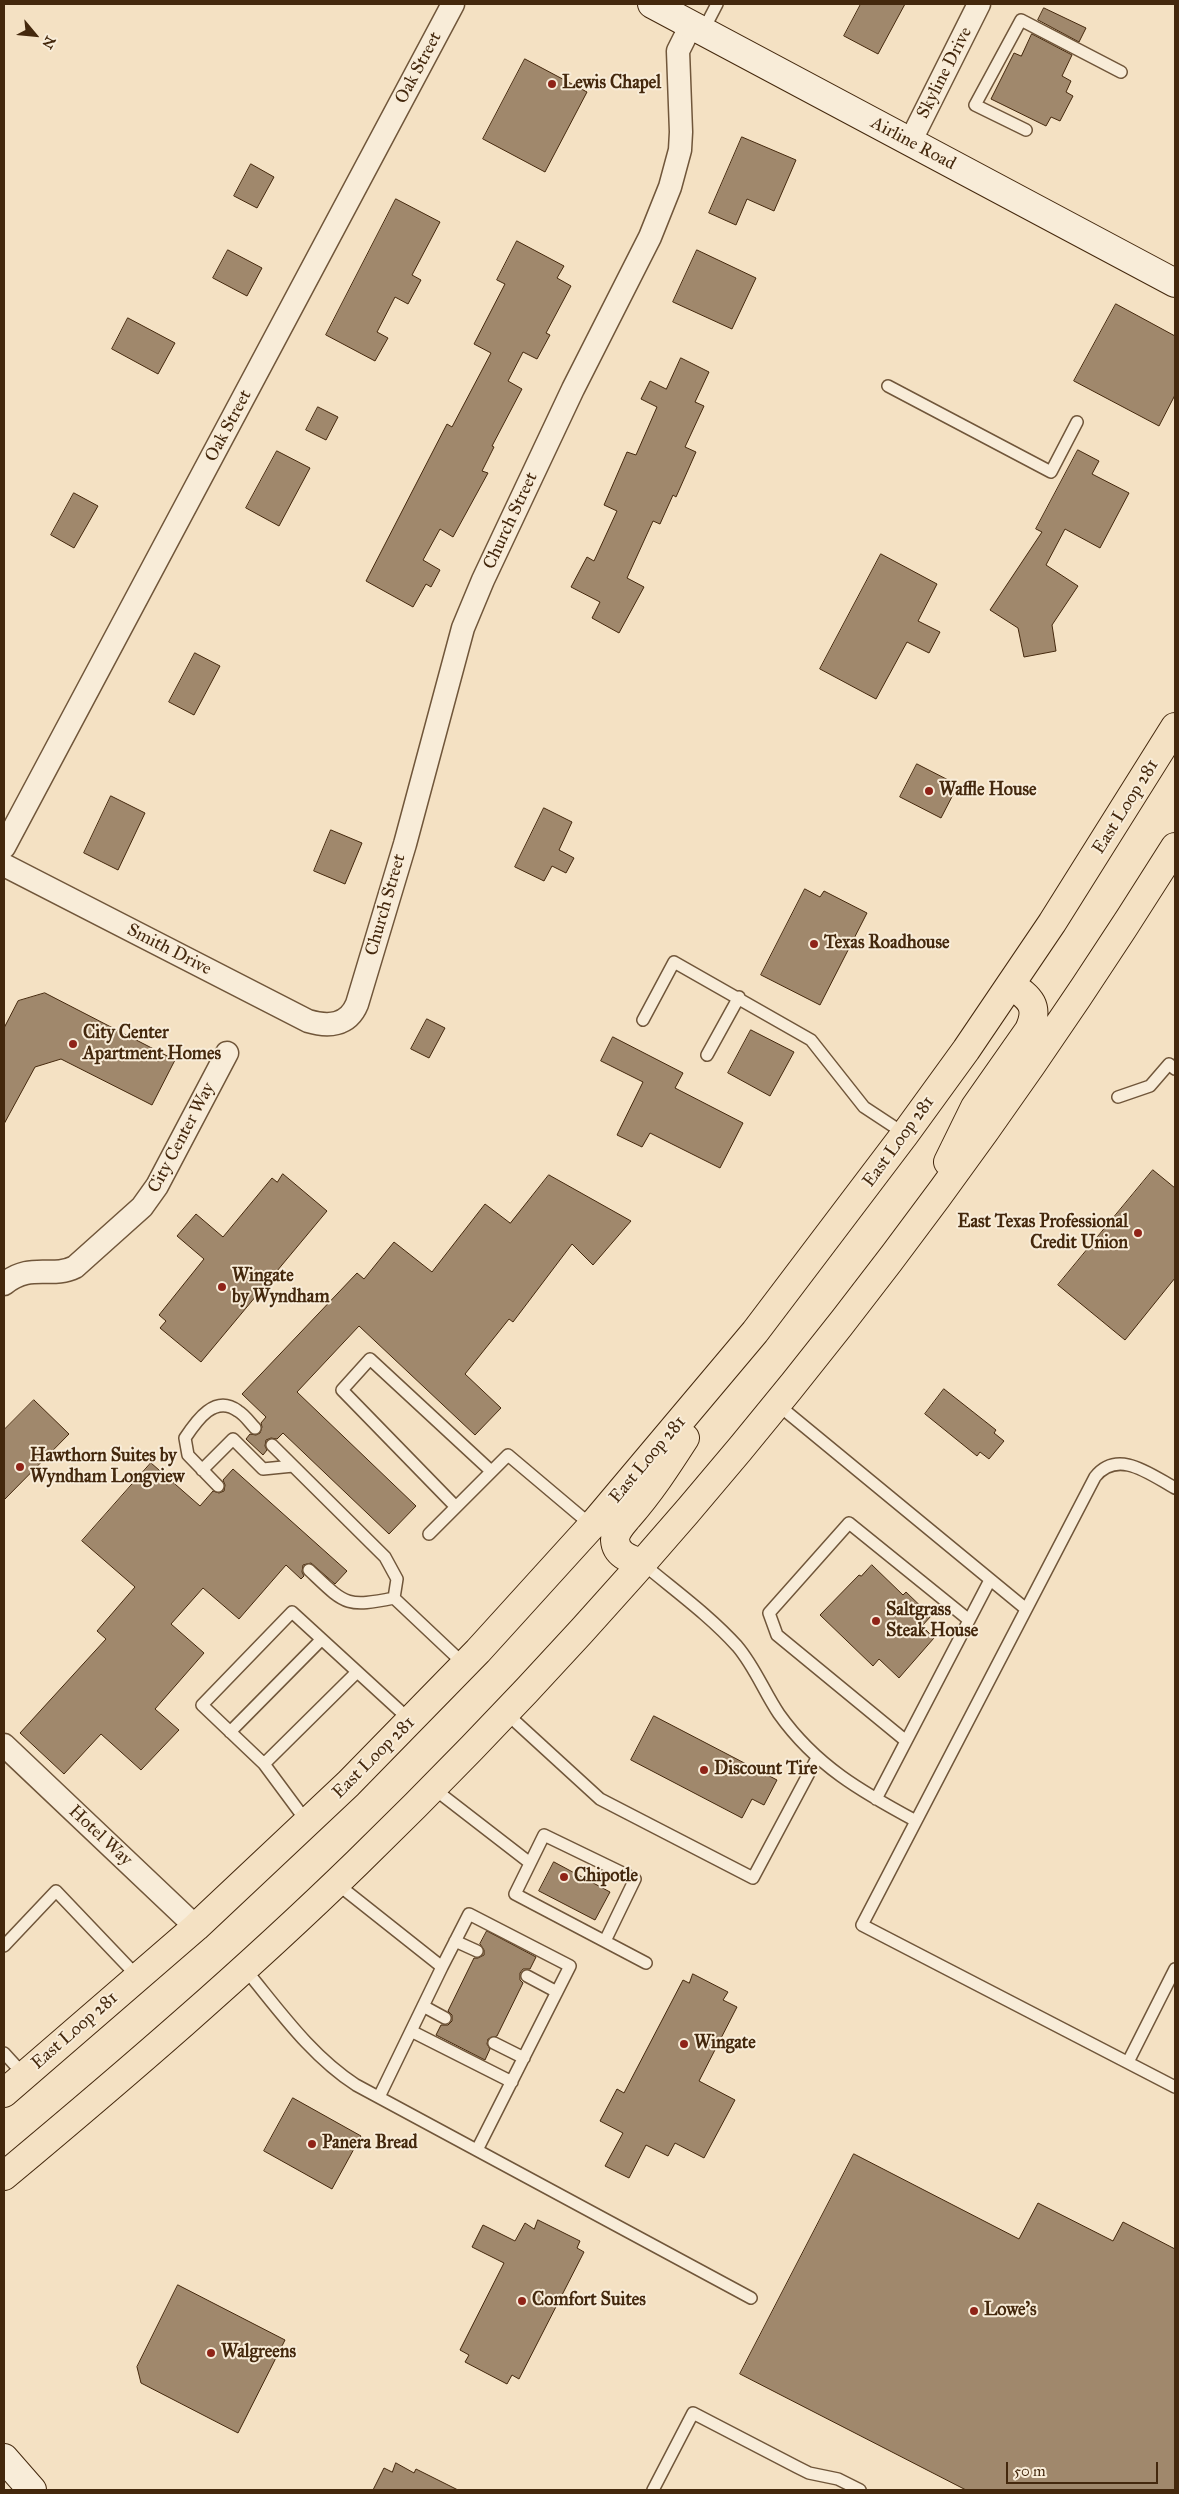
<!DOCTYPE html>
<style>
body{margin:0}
#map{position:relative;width:1179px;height:2494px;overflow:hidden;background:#f4e1c3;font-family:"IM FELL Great Primer",serif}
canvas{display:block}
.frame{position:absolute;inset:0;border:5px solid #44280d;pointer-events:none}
.north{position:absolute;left:10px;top:10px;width:50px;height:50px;-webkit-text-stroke:4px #f8ecd8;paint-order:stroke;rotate:118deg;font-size:14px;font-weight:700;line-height:20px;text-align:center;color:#44280d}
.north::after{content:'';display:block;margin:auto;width:18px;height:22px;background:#44280d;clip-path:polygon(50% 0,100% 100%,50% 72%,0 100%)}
.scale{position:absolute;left:1006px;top:2462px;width:152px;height:22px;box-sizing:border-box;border:2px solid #44280d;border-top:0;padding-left:6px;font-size:15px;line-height:18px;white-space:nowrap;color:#44280d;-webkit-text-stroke:4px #f8ecd8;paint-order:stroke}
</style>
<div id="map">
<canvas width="1179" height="2494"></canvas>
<div class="frame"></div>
<div class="north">N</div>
<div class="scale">50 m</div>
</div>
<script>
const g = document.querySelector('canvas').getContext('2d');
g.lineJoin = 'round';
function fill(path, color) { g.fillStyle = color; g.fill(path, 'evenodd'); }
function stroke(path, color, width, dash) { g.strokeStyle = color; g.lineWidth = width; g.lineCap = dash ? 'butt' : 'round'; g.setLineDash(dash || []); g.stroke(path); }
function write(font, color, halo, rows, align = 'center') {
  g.font = font + ' "IM FELL Great Primer",serif'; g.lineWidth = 4; g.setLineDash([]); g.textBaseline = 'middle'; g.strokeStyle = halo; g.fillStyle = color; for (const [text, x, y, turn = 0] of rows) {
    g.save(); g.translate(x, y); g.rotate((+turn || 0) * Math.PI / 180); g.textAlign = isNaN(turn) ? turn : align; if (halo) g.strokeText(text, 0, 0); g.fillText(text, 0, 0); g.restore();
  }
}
const building = new Path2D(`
 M861,4H905L878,54L844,36Z
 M1044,8L1086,28L1079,42L1038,20Z
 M1032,34L1072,55L1062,76L1071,81L1066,92L1073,96L1060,121L1051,117L1046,126L991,99L1014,53L1021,56Z
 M525,59L587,92L545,172L483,139Z
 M742,137L796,160L774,211L747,199L736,225L709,213Z
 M251,164L274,177L257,208L234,196Z
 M396,199L440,222L412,275L421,280L408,304L395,297L377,332L388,338L375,361L326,335Z
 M517,241L564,266L557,278L571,286L546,333L550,335L537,359L523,352L508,381L522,389L492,446L494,447L482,471L488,473L453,537L440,529L423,560L440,570L431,587L426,584L413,607L366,581L447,424L452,427L491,353L474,344L505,284L497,280Z
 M228,250L262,268L247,296L213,278Z
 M697,250L756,278L732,329L673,302Z
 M1116,304L1175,336V395L1159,426L1074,381Z
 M128,318L175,343L158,374L112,349Z
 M681,358L709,372L695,402L704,406L685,447L696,452L676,497L673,495L660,524L653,521L627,578L644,587L619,633L592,618L600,602L571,587L587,557L594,561L617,511L604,505L627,452L636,455L657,407L641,399L650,381L666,389Z
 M318,407L338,417L326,440L306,430Z
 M1078,450L1099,461L1092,474L1129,493L1100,548L1065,529L1046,565L1078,586L1052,625L1056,651L1024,657L1018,628L990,610L1042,532L1036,529Z
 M277,451L310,468L279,526L246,508Z
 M74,493L98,506L74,548L51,535Z
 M881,554L937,584L918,621L940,632L929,653L907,642L876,699L820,669Z
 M195,653L220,666L194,715L169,702Z
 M917,764L958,785L941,818L900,797Z
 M111,796L145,813L118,870L84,853Z
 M544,808L572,822L559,850L574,858L566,873L552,866L544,881L515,867Z
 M331,830L362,843L345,884L314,871Z
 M805,889L820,897L824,891L867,913L820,1005L761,975Z
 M45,993L175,1060L152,1105L61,1059L35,1067L4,1124V1028L18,1001Z
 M427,1019L445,1028L429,1058L411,1049Z
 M751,1030L794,1052L770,1096L728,1073Z
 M613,1037L683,1073L675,1088L743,1123L720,1168L650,1133L642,1147L617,1135L643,1082L601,1061Z
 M1153,1170L1175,1188V1278L1125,1340L1058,1285Z
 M283,1174L327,1211L201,1362L160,1328L166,1321L159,1315L204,1259L177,1236L196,1214L223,1237L272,1178L277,1182Z
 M549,1175L631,1221L593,1265L572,1244L513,1322L509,1319L465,1374L501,1408L475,1435L359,1326L297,1392L416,1506L389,1534L283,1433L277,1439L271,1438L266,1440L265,1446L267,1450L263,1455L246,1439L250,1434L256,1435L260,1433L262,1427L261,1423L266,1417L242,1394L357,1273L364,1279L394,1242L432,1272L485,1204L510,1223Z
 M944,1389L996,1430L994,1433L1004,1441L989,1459L980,1452L977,1456L925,1414Z
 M34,1400L69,1434L4,1500V1430Z
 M151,1463L200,1506L213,1491L219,1493L224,1491L225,1485L223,1480L233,1469L347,1571L335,1584L311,1563L303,1565L302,1572L304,1576L301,1579L286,1565L239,1619L203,1588L171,1624L204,1653L155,1709L179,1730L141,1770L101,1734L64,1774L20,1733L106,1639L97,1631L135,1587L82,1541Z
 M872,1565L903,1595L906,1592L931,1616L922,1626L934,1638L899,1678L879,1659L873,1666L820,1615L859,1575L861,1576Z
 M654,1716L777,1780L764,1805L752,1799L742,1818L631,1760Z
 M554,1862L610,1892L595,1920L539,1891Z
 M487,1931L536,1957L530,1969H523L520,1973V1980L523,1983L497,2036L488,2039L487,2044L490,2049L485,2060L436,2035L441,2025H448L452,2021V2015L448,2011L474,1958H478L484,1955V1950L480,1944Z
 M693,1974L728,1992L723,2000L737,2007L699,2081L735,2100L704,2158L675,2143L668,2156L646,2145L629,2178L605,2166L623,2133L600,2121L617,2089L624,2093L683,1980L689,1983Z
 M293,2098L361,2136L332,2189L264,2151Z
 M854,2154L1019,2239L1038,2203L1113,2241L1123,2222L1175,2249V2490H966L740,2374Z
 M538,2220L580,2241L577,2248L584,2252L519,2379L512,2375L507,2384L465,2362L469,2355L460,2350L504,2263L472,2247L483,2225L515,2241L525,2223L534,2229Z
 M178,2285L285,2340L238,2433L141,2383L137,2367Z
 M396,2463L414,2473L416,2469L458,2490H373L384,2468L392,2472Z`);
const lane = new Path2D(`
 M703,31L717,4
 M1026,130L975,105L1021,20L1121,72
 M888,386L1051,472L1077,422
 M643,1020L674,962L811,1040L864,1107L905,1134
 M707,1055L739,997
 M1118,1097L1150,1086L1169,1064L1175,1069
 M777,1404L1026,1609
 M272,1445L385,1557L397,1579L394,1598
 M202,1470L233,1439L263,1469L293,1466
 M218,1486L188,1455L185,1438C197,1420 215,1394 238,1411C245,1415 250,1423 255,1428
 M1175,1488C1151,1475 1118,1448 1095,1477L862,1925L1175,2087
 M455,1506L342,1390L370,1359L491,1471
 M429,1534L508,1455L591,1525
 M642,1563C674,1590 709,1615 737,1646C755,1667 764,1692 779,1714C816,1766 862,1792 916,1821
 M309,1570C345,1604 345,1608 394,1598
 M394,1598L465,1665
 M506,1713L600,1799L753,1878L817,1758
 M230,1732L321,1640
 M906,1741L777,1635L769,1613L849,1523L969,1620
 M264,1764L202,1705L292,1612L411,1721
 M433,1788L530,1863
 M876,1799L990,1580
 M307,1822L264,1764L357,1672
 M336,1883L442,1967L379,2097
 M455,1941L477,1951
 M605,1941L635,1879L544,1835L515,1894L646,1963
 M4,1946L56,1891L137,1976
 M442,1967L469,1914L570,1966L477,2150
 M245,1969C279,2010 310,2055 356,2085L751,2298
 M527,1976L557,1992
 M423,2006L445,2018
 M411,2031L512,2082
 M494,2043L524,2058
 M4,2053L25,2076
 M1128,2062L1175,1969
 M653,2490L693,2413L797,2467L809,2473L838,2479L860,2490`);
const street = new Path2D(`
 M910,142L979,4
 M4,847L453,4
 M4,865L308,1021C328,1027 348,1026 357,1004L405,844L463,628L483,580L573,389L650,237L670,187L680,150L681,132L678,51L691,25
 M4,1284C31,1262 51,1279 75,1267L142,1207L157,1186L227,1053
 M4,1745L196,1927`);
const secondary = new Path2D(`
 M652,4L1175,283
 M4,2458L32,2490`);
const highway = new Path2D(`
 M948,1162L975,1107L1029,1030C1040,1006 1030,998 1011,985
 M642,1563C630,1559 616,1555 615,1540C615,1531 623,1523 628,1517C650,1492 667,1466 685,1438
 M4,2093L196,1927L348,1784L478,1651L596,1521L755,1332L905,1134L966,1050L1052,923L1175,727
 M4,2176C125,2075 245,1972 358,1862C671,1558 944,1216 1175,847`);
const markers = [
 [552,84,5,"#8f2418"],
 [929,791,5,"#8f2418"],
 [814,944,5,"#8f2418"],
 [73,1044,5,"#8f2418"],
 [1138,1233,5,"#8f2418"],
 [222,1287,5,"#8f2418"],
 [20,1467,5,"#8f2418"],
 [876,1621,5,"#8f2418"],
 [704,1770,5,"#8f2418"],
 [564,1877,5,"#8f2418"],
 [684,2044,5,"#8f2418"],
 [312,2144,5,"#8f2418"],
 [522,2301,5,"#8f2418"],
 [974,2311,5,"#8f2418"],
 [211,2353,5,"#8f2418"]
];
const streetNames = [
 ["Oak Street",419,68,-62],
 ["Skyline Drive",945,73,-63],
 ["Airline Road",913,144,28],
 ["Oak Street",229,426,-62],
 ["Church Street",511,521,-65],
 ["East Loop 281",1126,807,-58],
 ["Church Street",386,905,-74],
 ["Smith Drive",169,950,27],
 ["City Center Way",182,1138,-62],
 ["East Loop 281",899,1142,-54],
 ["East Loop 281",648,1460,-50],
 ["East Loop 281",374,1758,-45],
 ["Hotel Way",100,1836,43],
 ["East Loop 281",75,2031,-41]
];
const poiNames = [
 ["Lewis Chapel",562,84],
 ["Waffle House",939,791],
 ["Texas Roadhouse",824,944],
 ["City Center",83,1034],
 ["Apartment Homes",83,1055],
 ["East Texas Professional",1128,1223,"right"],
 ["Credit Union",1128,1244,"right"],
 ["Wingate",232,1277],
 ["by Wyndham",232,1298],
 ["Hawthorn Suites by",30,1457],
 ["Wyndham Longview",30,1478],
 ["Saltgrass",886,1611],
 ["Steak House",886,1632],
 ["Discount Tire",714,1770],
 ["Chipotle",574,1877],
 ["Wingate",694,2044],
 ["Panera Bread",322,2144],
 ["Comfort Suites",532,2301],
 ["Lowe's",984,2311],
 ["Walgreens",221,2353]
];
fill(building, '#a0886c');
stroke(building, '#44280d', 1);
stroke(lane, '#70563a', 14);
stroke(street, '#70563a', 25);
stroke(secondary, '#44280d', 30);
stroke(highway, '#44280d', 30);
stroke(lane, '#f8ecd8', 11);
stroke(street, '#f8ecd8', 22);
stroke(secondary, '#f8ecd8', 28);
stroke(highway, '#f4e1c3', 28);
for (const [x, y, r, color] of markers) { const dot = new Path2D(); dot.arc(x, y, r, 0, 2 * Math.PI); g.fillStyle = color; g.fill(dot); stroke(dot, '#f8ecd8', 2); }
write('18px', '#44280d', '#f8ecd8', streetNames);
write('bold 18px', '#44280d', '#f8ecd8', poiNames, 'left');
</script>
